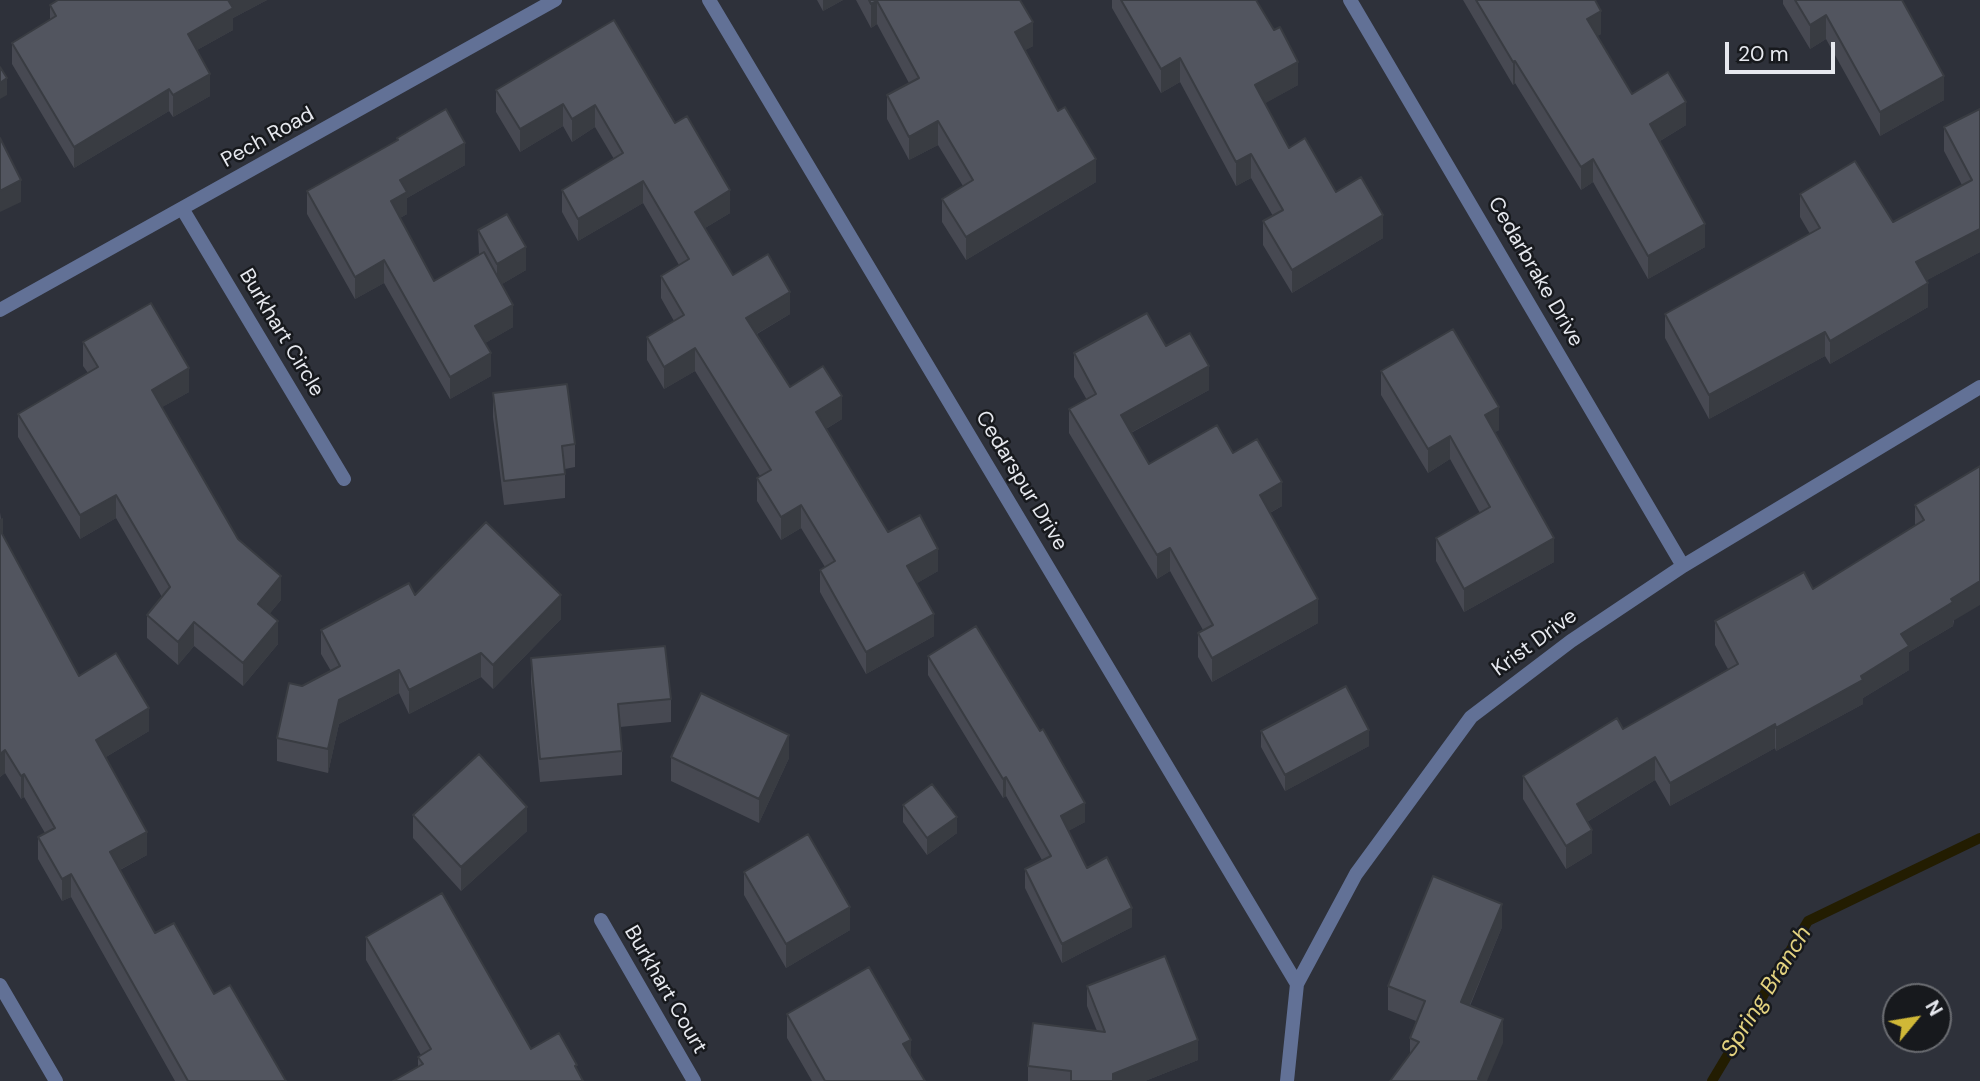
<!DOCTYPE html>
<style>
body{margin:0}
#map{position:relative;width:1980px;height:1081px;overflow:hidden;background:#2e313a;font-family:"DM Sans",sans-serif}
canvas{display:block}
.north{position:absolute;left:1882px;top:983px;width:70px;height:70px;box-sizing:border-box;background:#17191d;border:2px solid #6a6c71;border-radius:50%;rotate:60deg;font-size:19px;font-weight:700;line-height:28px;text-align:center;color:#e7e9ef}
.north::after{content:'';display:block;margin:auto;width:24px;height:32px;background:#d0b837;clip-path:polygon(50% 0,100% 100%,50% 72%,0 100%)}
.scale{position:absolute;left:1725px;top:42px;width:110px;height:32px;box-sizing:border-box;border:4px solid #e7e9ef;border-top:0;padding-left:9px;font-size:21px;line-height:24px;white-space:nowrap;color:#e7e9ef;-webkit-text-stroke:5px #17191d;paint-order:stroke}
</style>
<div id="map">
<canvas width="1980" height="1081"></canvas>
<div class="north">N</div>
<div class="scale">20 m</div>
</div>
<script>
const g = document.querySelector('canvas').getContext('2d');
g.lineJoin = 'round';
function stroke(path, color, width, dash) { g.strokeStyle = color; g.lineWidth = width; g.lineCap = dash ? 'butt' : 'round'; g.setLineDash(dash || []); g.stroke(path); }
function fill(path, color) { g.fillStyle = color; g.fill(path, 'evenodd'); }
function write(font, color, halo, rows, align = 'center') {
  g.font = font + ' "DM Sans",sans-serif'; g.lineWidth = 5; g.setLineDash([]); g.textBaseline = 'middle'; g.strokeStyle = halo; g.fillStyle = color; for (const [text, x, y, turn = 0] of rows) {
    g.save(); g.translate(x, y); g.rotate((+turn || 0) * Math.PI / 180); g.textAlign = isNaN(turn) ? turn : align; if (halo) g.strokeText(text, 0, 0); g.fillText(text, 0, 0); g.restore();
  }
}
const stream = new Path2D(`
 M1712,1081L1808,921L1980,838`);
const street = new Path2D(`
 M709,0L1297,984
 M1350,0L1683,566
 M183,210L344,479
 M0,310L555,0
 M601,920L694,1081
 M0,985L56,1081
 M1287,1081L1297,984L1356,874L1471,717L1571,641L1683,566L1980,387`);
const wall = new Path2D(`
 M58,0H267L233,18V30L197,50L210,96L173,117L169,111L74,168L12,64V43L50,20V5Z
 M817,0H843L823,11Z
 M856,0H1020L1033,46L1025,50L1096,182L966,260L942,222V199L963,186L938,145L909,160L887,119V95L909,83L877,24L871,28Z
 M1112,0H1256L1298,85L1265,103L1289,148L1336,192L1383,238L1292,293L1263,245V221L1273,216L1251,178L1236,186L1180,82L1161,93L1112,8Z
 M1463,0H1595L1601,34L1597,36L1632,94L1686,125L1660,141L1705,247L1648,279L1593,182L1581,190L1515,83L1513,85Z
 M1783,0H1902L1944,100L1880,136L1826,39L1810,49L1783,4Z
 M614,20L730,213L705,228L733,275L790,314L757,334L790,387L842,419L826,429L888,532L938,571L917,583L934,636L866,674L820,592V570L825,567L801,528L781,540L757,501V478L760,476L695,371L664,389L647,360V337L674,321L661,298V276L679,265L643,203L578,241L562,212V190L614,159L595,127L572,142L563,126L520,152L496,112V90Z
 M1980,109V252L1927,280L1928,307L1830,364L1825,356L1709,419L1665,338V314L1810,234L1800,217V194L1893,222L1962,185L1944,151V127Z
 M397,138L465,165L407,198V214L400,218L434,281L479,255L478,230L526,270L502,284L513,327L485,343L491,376L450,399L384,283L355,299L307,214V191L397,141Z
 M83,342L189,392L162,407L238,539L281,600L270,613L278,644L243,686L194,646L178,665L147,638V615L162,597L116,518L80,539L18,437V414L88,373L83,366Z
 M1166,346L1209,390L1131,433L1149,464L1233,453L1282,506L1270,513L1318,623L1212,682L1198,657V633L1203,630L1170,571L1157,579L1069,433V409L1087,400L1074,377V353Z
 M1381,371L1499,430L1495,432L1554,562L1464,612L1436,561V538L1480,513L1450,459L1428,473L1381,395Z
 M493,393L575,444V467L565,469V498L504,505L493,417Z
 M1980,466L1953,626L1909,652V670L1863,698V704L1776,751L1775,748L1670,806L1655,780L1587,822L1592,853L1566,869L1523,799V776L1623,729L1728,669L1715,645V621L1813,589L1915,525V505Z
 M0,512L3,536L79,676L149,731L106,757L147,855L120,870L155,933L214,994L286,1081H175L71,897L62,901L38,859V837L45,833L24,797L21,799L5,773L0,777Z
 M415,595L561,619L493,689L481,677L409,714L399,693L339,724L328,773L277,761V738L302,686L331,671L321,654V630Z
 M928,656L1085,822L1068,831L1087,868L1132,927L1062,963L1025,888V869L1042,860L1006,796L1003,798L928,675Z
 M531,658L671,699V722L620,727L622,751V775L540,782L531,682Z
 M1261,731L1369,746L1285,791L1261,747Z
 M671,757L789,758L759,823L671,781Z
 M903,805L957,833L927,855L903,822Z
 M413,815L527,831L461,891L413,838Z
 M744,872L850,930L786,968L744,895Z
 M1502,927L1470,1006L1503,1043L1410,1055V1038L1416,1021L1388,1010V986Z
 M366,937L531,1049L577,1065L418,1066V1057L421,1055L366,960Z
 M1087,986L1198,1060L1145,1081H1028V1066L1097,1031L1087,1006Z
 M787,1014L911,1057L925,1081H812L787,1038Z`);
const shadedWall = new Path2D(`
 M228,0H267L233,18V30L188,55V34Z
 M823,0H843L823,11Z
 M877,1V24L871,28V4Z
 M1601,11V34L1587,42V19Z
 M1826,15V39L1810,49V25Z
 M1033,22V46L1015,56V32Z
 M1180,58V82L1161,93V69Z
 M1515,61V83L1513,85V62Z
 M1298,62V85L1255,109V85Z
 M210,74V96L173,117V95Z
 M1944,76V100L1880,136V112Z
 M7,78V95L0,99V83Z
 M169,89V111L74,168V147Z
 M1686,102V125L1650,147V124Z
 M563,104V126L520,152V129Z
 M595,105V127L572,142V119Z
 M938,121V145L909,160V137Z
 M465,143V165L407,198V214L391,223V201L400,180Z
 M1251,154V178L1236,186V162Z
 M1096,159V182L966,260V237Z
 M1593,159V182L1581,190V167Z
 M21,180V202L0,212V191Z
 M643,181V203L578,241V219Z
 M730,190V213L695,234V212Z
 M1383,215V238L1292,293V270Z
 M1705,224V247L1648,279V256Z
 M1980,229V252L1916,286V262Z
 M526,247V270L497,287V264Z
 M384,260V283L355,299V277Z
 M1928,283V307L1830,364V341Z
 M790,292V314L746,340V318Z
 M513,305V327L475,349V326Z
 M1825,332V356L1709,419V395Z
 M695,348V371L664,389V367Z
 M491,353V376L450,399V377Z
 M1209,366V390L1121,438V415Z
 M189,368V392L152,413V390Z
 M842,396V419L816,435V412Z
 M1499,407V430L1485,438V415Z
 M1450,436V459L1428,473V449Z
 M1282,482V506L1260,518V495Z
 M116,495V518L80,539V515Z
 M801,505V528L781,540V517Z
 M3,518V540L0,542V519Z
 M1554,538V562L1464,612V589Z
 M1170,548V571L1157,579V555Z
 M938,549V571L907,589V566Z
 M281,576V600L258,627V604Z
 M1980,581V605L1953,621V626L1909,652V670L1863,698V704L1776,751V728L1861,676L1901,634L1951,599Z
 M561,595V619L493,689V665Z
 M1318,599V623L1212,682V658Z
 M934,614V636L866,674V652Z
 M278,621V644L243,686V663Z
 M194,622V646L178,665V642Z
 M481,653V677L409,714V690Z
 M399,670V693L339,724L328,773V749L339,700Z
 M149,708V731L96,763V740Z
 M1775,724V748L1670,806V783Z
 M1369,730V746L1285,791V775Z
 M789,735V758L759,823V799Z
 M5,750V773L0,777V754Z
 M1655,757V780L1577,828V804Z
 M24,774V797L21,799V776Z
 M1006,777V796L1003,798V779Z
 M1085,803V822L1061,835V816Z
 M527,807V831L461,891V867Z
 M957,817V833L927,855V838Z
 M1592,830V853L1566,869V846Z
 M147,832V855L110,875V852Z
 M71,874V897L62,901V879Z
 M1502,904V927L1461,1026V1002Z
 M850,907V930L786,968V944Z
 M1132,908V927L1062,963V944Z
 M1503,1019V1043L1487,1081H1478Z
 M911,1040V1063L903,1044Z
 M1198,1040V1060L1145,1081H1113V1074Z`);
const building = new Path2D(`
 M58,0H228L233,8L188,34L210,74L173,95L169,89L74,147L12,43L56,16L50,5Z
 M869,0H1020L1033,22L1015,32L1058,111L1065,107L1096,159L966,237L942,199L973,180L938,121L909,137L887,95L919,78L877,1L871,4Z
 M1121,0H1256L1274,30L1280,27L1298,62L1255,85L1289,148L1305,138L1336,192L1361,177L1383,215L1292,270L1263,221L1283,210L1251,154L1236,162L1180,58L1161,69Z
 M1476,0H1595L1601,11L1587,19L1632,94L1668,72L1686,102L1650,124L1705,224L1648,256L1593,159L1581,167L1515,61L1513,62Z
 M1795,0H1902L1944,76L1880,112L1826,15L1810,25Z
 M614,20L675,123L687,116L730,190L695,212L733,275L768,254L790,292L746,318L790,387L823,366L842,396L816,412L888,532L920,515L938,549L907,566L934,614L866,652L820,570L835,561L801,505L781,517L757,478L771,470L695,348L664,367L647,337L684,315L661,276L689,259L643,181L578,219L562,190L623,153L595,105L572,119L563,104L520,129L496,90Z
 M0,67L7,78L0,83Z
 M446,109L465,143L400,180L407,192L391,201L434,281L484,252L513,305L475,326L491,353L450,377L384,260L355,277L307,191L398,140L397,138Z
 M1980,109V229L1916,262L1928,283L1830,341L1825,332L1709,395L1665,314L1820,228L1800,194L1855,161L1893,222L1972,180L1944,127Z
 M0,138L21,180L0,191Z
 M507,214L526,247L497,264L478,230Z
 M151,303L189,368L152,390L238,539L281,576L258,604L278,621L243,663L194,622L178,642L147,615L170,587L116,495L80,515L18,414L98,367L83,342Z
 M1147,313L1166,346L1190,333L1209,366L1121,415L1149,464L1217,425L1233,453L1257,439L1282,482L1260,495L1318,599L1212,658L1198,633L1213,625L1170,548L1157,555L1069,409L1096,394L1074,353Z
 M1453,329L1499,407L1485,415L1554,538L1464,589L1436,538L1490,507L1450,436L1428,449L1381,371Z
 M567,384L575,444L562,446L565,474L504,481L493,393Z
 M1980,466V581L1951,599L1953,602L1901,634L1909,646L1861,676L1863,680L1776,728L1775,724L1670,783L1655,757L1577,804L1592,830L1566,846L1523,776L1617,718L1623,729L1738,664L1715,621L1804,572L1813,589L1924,520L1915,505Z
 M486,522L561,595L493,665L481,653L409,690L399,670L339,700L328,749L277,738L289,683L302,686L340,666L321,630L409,583L415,595Z
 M0,530L79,676L116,653L149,708L96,740L147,832L110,852L155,933L174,923L214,994L230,985L286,1081H188L71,874L62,879L38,837L55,828L24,774L21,776L5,750L0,754Z
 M976,626L1040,731L1043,729L1085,803L1061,816L1087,868L1107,857L1132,908L1062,944L1025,869L1051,856L1006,777L1003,779L928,656Z
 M665,646L671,699L618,704L622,751L540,759L531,658Z
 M1346,686L1369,730L1285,775L1261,731Z
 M701,693L789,735L759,799L671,757Z
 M479,754L527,807L461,867L413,815Z
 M932,784L957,817L927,838L903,805Z
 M808,834L850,907L786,944L744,872Z
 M1433,876L1502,904L1461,1002L1503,1019L1478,1079L1481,1081H1390L1419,1042L1410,1038L1425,1001L1388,986Z
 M442,893L531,1049L559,1033L577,1065L575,1066L583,1081H393L423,1064L418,1057L431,1049L366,937Z
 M1165,956L1198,1040L1113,1074V1081H1071V1071L1028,1066L1033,1023L1105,1032L1087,986Z
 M869,967L911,1040L903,1044L925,1081H825L787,1014Z`);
const streetNames = [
 ["Pech Road",268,138,-29],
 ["Cedarbrake Drive",1535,272,60],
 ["Burkhart Circle",281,333,59],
 ["Cedarspur Drive",1021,481,59],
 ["Krist Drive",1535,643,-36],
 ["Burkhart Court",665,990,60]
];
const waterNames = [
 ["Spring Branch",1767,992,-58]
];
stroke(stream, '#231d01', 10);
stroke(street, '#627196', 14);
fill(wall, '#474952');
fill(shadedWall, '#393c42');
fill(building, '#52555f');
stroke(building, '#393c42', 2);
write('21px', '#e7e9ef', '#17191d', streetNames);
write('italic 23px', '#e3d27f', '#17191d', waterNames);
</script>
